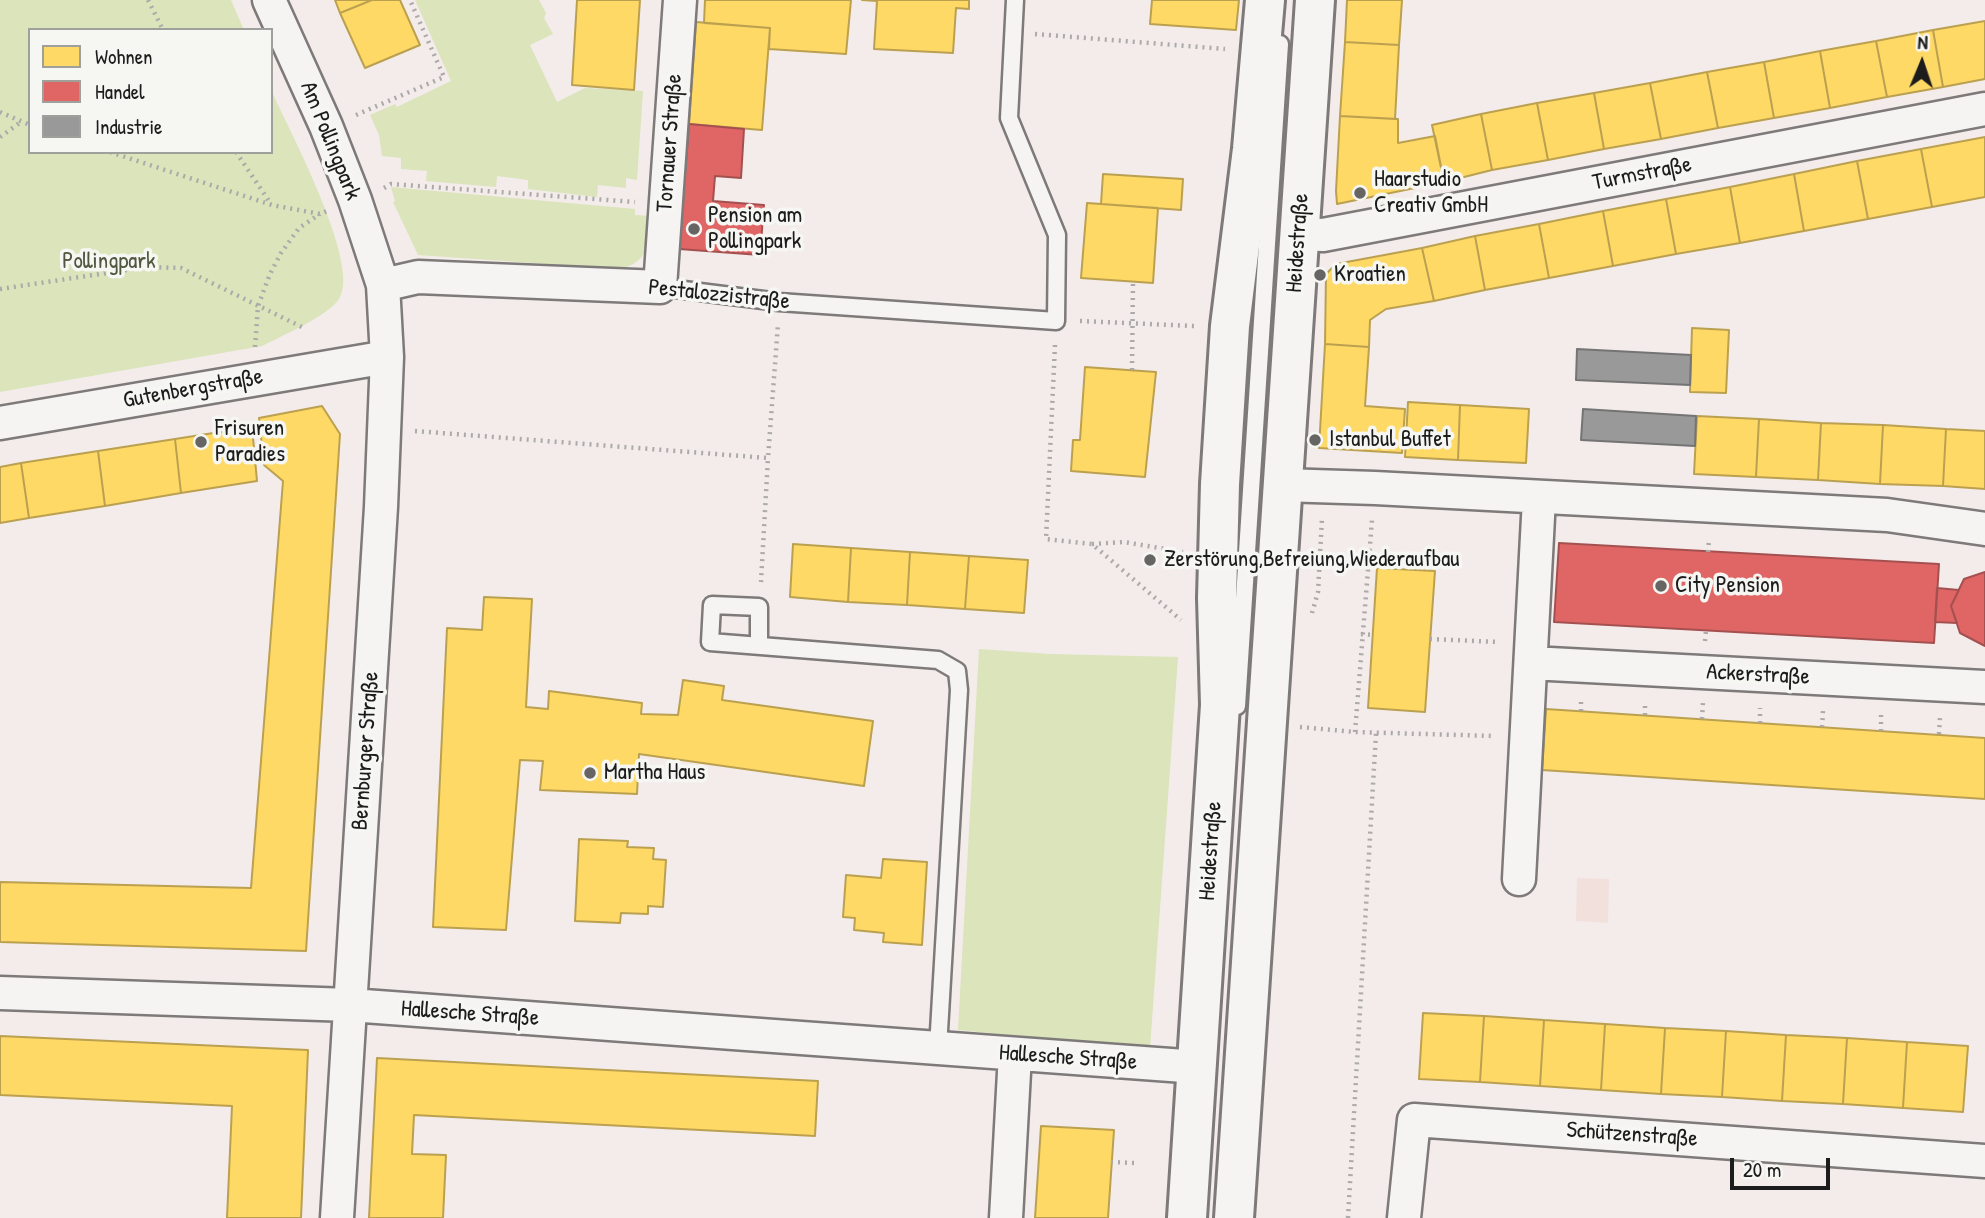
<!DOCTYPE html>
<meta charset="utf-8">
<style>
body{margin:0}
#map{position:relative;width:1985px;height:1218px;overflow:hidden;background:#f3ecea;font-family:"Patrick Hand",sans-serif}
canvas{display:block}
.legend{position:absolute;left:28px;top:28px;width:245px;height:126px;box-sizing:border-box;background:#f6f6f2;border:2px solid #9f9f9c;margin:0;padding:9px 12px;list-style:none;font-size:21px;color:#1c1c1c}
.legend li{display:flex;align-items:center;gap:14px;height:35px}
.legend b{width:35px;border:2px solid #9f9f9c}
.north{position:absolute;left:1887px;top:28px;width:70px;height:70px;-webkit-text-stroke:5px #f6f6f2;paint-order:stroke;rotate:2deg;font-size:19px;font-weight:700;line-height:28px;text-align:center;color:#1c1c1c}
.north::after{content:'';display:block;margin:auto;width:24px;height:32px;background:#1c1c1c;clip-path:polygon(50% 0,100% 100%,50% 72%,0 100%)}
.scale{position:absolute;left:1730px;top:1158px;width:100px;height:32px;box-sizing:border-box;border:4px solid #1c1c1c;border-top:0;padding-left:9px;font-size:21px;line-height:24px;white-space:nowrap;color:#1c1c1c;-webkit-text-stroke:5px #f6f6f2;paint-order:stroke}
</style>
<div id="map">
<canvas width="1985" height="1218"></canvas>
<ul class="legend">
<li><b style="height:19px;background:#ffd966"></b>Wohnen</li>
<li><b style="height:19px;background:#e06666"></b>Handel</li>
<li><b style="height:19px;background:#999"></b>Industrie</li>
</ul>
<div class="north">N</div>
<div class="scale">20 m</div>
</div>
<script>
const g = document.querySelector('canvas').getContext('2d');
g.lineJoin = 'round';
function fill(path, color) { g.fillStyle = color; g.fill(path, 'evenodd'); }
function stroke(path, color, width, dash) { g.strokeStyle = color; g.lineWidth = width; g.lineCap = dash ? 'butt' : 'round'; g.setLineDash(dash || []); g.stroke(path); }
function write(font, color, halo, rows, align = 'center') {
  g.font = font + ' "Patrick Hand",sans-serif'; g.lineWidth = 7; g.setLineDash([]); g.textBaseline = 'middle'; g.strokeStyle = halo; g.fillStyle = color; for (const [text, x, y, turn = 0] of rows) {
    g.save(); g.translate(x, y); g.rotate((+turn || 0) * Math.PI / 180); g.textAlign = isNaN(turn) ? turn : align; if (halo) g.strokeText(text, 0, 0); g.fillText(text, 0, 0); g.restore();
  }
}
const built = new Path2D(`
 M1577,878L1609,879L1608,923L1576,921Z`);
const green = new Path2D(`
 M0,0H231L244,30H30V152H271V90C288,128 362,265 339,299C328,316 281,336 262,346L0,392Z
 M415,0H539L546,13L544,18L553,34L530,45L557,102L585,88L643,91L637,180L626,178V188L598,185L597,197L528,189V180L497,176L496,187L426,181L427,171L401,169V158L382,156L379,135L370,115L395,104L397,107L451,81Z
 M391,187L635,209V215L650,216C647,244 651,261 620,269L418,255L393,202L395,201Z
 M979,649L1050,654L1178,657L1150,1048L958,1030Z`);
const homes = new Path2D(`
 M335,0H372L340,13Z
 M372,0H400L420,45L365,68L340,13Z
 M577,0H640L634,90L572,85Z
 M705,0H851L846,54L769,49L770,28L704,23Z
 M862,0H969V9L956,8L953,53L874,49L877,1Z
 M1152,0H1239L1236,30L1150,24Z
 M1347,0H1402L1399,45L1345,42Z
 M1985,21V79L1943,87L1933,30Z
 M696,22L770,28L762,130L689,124Z
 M1933,30L1943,87L1887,97L1876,41Z
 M1876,41L1887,97L1830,108L1820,51Z
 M1345,42L1399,45L1395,119L1340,116Z
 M1820,51L1830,108L1774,118L1764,62Z
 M1764,62L1774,118L1718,128L1707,72Z
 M1707,72L1718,128L1661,139L1650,83Z
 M1650,83L1661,139L1604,149L1594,93Z
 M1594,93L1604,149L1548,160L1537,103Z
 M1537,103L1548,160L1492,170L1481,114Z
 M1481,114L1492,170L1444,182L1432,125Z
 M1340,116L1398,119V143L1435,136L1444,182L1337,204L1336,191Z
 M1985,137V197L1932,207L1921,149Z
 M1921,149L1932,207L1868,219L1857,161Z
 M1857,161L1868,219L1804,231L1794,174Z
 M1103,174L1183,179L1181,210L1101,204Z
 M1794,174L1804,231L1740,243L1730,187Z
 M1730,187L1740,243L1676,254L1666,199Z
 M1666,199L1676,254L1613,266L1603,211Z
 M1087,203L1158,208L1153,283L1081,278Z
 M1603,211L1613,266L1549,278L1539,224Z
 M1539,224L1549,278L1485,290L1475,236Z
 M1475,236L1485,290L1434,301L1422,248Z
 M1422,248L1434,301L1386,309L1370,320L1369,347L1325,344L1326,274L1336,264Z
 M1692,328L1729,330L1726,393L1690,392Z
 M1325,344L1369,347L1365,406L1405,409L1402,453L1319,448Z
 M1085,367L1156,372L1145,477L1071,471L1073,440H1080Z
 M1408,402L1460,405L1458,460L1405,457Z
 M1460,405L1529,409L1526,463L1458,460Z
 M322,406L340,434L306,951L0,942V882L251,888L283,481L264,465L259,418Z
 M1697,416L1759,419L1756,477L1694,474Z
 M1759,419L1821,423L1818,480L1756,477Z
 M1821,423L1883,425L1880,484L1818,480Z
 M1883,425L1946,429L1943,486L1880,484Z
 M252,427L257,481L181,493L175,439Z
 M1946,429L1985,431V489L1943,486Z
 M175,439L181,493L105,506L98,451Z
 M98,451L105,506L29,518L21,463Z
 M21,463L29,518L0,523V467Z
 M793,544L851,548L848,602L790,597Z
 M851,548L910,552L907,605L848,602Z
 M910,552L969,556L965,609L907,605Z
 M969,556L1028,560L1024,613L965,609Z
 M1377,568L1435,571L1425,712L1368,708Z
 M484,597L532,599L526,707L548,709L549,691L642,703L641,714L678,715L683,680L724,686L722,700L873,721L864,786L639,754L637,794L540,790L543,761L520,760L506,930L433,927L447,628L482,630Z
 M1546,709L1985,738V799L1542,770Z
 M579,839L628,841L627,847L654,848L653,859L666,860L663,907L648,906V914L621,913L620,923L575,921Z
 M883,859L927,862L922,945L883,942L884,933L854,930L855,918L843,917L846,875L881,878Z
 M1423,1013L1484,1016L1480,1082L1419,1079Z
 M1484,1016L1544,1020L1540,1086L1480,1082Z
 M1544,1020L1605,1024L1601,1090L1540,1086Z
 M1605,1024L1665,1028L1661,1094L1601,1090Z
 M1665,1028L1726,1031L1722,1097L1661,1094Z
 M1726,1031L1786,1035L1782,1101L1722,1097Z
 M1786,1035L1847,1038L1843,1104L1782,1101Z
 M0,1036L308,1050L301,1218H227L232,1106L0,1095Z
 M1847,1038L1907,1042L1903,1108L1843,1104Z
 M1907,1042L1968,1046L1963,1112L1903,1108Z
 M377,1058L818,1081L815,1136L414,1115L412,1154L446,1155L443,1218H369Z
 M1041,1126L1114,1130L1108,1218H1035Z`);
const shops = new Path2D(`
 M689,124L744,129L741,178L715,176L713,201L764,205L760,255L679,249Z
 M1559,543L1939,564L1934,643L1554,622Z
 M1985,572V646L1960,633L1951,606L1964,579Z
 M1937,588L1959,590L1951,606L1957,623L1935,622Z`);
const industry = new Path2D(`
 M1577,349L1691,355L1690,385L1576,380Z
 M1583,409L1696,416L1695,446L1581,440Z`);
const path = new Path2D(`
 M148,0L163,30
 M1035,34L1225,49
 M0,112L30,125
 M356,115L444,77L410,0
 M0,137L21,122
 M110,152L272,205L320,214L327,211
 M236,152L271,204
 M384,188L391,184L635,202
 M0,289L147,267L181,268L306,329
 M1080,321L1194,326
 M1055,345L1046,539L1092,544L1181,620
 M255,347L258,306L270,274L281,253L299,228L320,214
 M1132,370L1133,282
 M415,431L768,458L778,324
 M1092,544L1124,542L1183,552
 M1708,552L1709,538
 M761,582L768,458
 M1312,613L1318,592L1322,518
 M1361,634L1373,635
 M1430,639L1499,642
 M1705,641L1706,631
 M1581,711V698
 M1645,715V701
 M1702,719L1703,702
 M1760,723V708
 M1300,727L1355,732L1494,736
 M1822,727L1823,711
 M1881,731V714
 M1355,732L1372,520
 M1939,734L1940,717
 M1111,1162L1135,1163
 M1348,1218L1376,733`);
const lane = new Path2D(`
 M660,287L779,302L1056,321L1057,235L1009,118L1015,0
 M759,646V607L712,605L710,642L938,660L957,671L959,690L938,1048
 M1237,706L1280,44`);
const street = new Path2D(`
 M269,0L326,126L355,200L383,285L387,357L381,507L337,1218
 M1298,234L1323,235L1985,109
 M383,285L418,277L660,287L680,0
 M0,423L387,357
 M1282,485L1375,488L1887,515L1985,529
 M1531,663L1985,687
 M1519,879L1539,498
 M0,993L350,1005L1198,1067
 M1006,1218L1015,1054
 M1404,1218L1414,1120L1985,1161`);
const secondary = new Path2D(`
 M1187,1218L1220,705L1217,598L1220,484L1230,326L1252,149L1265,0
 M1234,1218C1260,812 1286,406 1315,0`);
const markers = [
 [1360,193,7,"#676564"],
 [694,229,7,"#676564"],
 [1320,275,7,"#676564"],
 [1315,440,7,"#676564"],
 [201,442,7,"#676564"],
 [1150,560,7,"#676564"],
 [1661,586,7,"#676564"],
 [590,773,7,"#676564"]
];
const streetNames = [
 ["Am Pollingpark",330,141,68],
 ["Tornauer Straße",670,143,-86],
 ["Turmstraße",1642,174,-11],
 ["Heidestraße",1298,243,-86],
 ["Pestalozzistraße",719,295,6],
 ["Gutenbergstraße",193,389,-10],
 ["Ackerstraße",1758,675,3],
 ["Bernburger Straße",366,751,-86],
 ["Heidestraße",1211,851,-86],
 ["Hallesche Straße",470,1014,4],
 ["Hallesche Straße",1068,1058,4],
 ["Schützenstraße",1632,1135,4]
];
const poiNames = [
 ["Haarstudio",1374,180],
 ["Creativ GmbH",1374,206],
 ["Pension am",708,216],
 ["Pollingpark",708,242],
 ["Kroatien",1334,275],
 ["Frisuren",215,429],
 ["Paradies",215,455],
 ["Istanbul Buffet",1329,440],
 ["Zerstörung,Befreiung,Wiederaufbau",1164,560],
 ["City Pension",1675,586],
 ["Martha Haus",604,773]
];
const parkNames = [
 ["Pollingpark",109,262]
];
fill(built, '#f2e0dc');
fill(green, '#dbe4ba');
fill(homes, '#ffd966');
stroke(homes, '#bba050', 2);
fill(shops, '#e06666');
stroke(shops, '#a55050', 2);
fill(industry, '#999');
stroke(industry, '#747474', 2);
stroke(lane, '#7d7a79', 21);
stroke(street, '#7d7a79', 37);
stroke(secondary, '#7d7a79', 44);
stroke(path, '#abaaa9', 4.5, [2, 5]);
stroke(lane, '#f5f4f2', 16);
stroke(street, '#f5f4f2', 32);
stroke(secondary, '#f5f4f2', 38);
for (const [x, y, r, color] of markers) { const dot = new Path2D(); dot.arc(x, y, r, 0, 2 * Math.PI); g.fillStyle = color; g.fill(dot); stroke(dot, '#f6f6f2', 2.5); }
write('23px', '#1c1c1c', '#f6f6f2', streetNames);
write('23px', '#1c1c1c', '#f6f6f2', poiNames, 'left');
write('23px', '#50563f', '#f6f6f2', parkNames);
</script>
